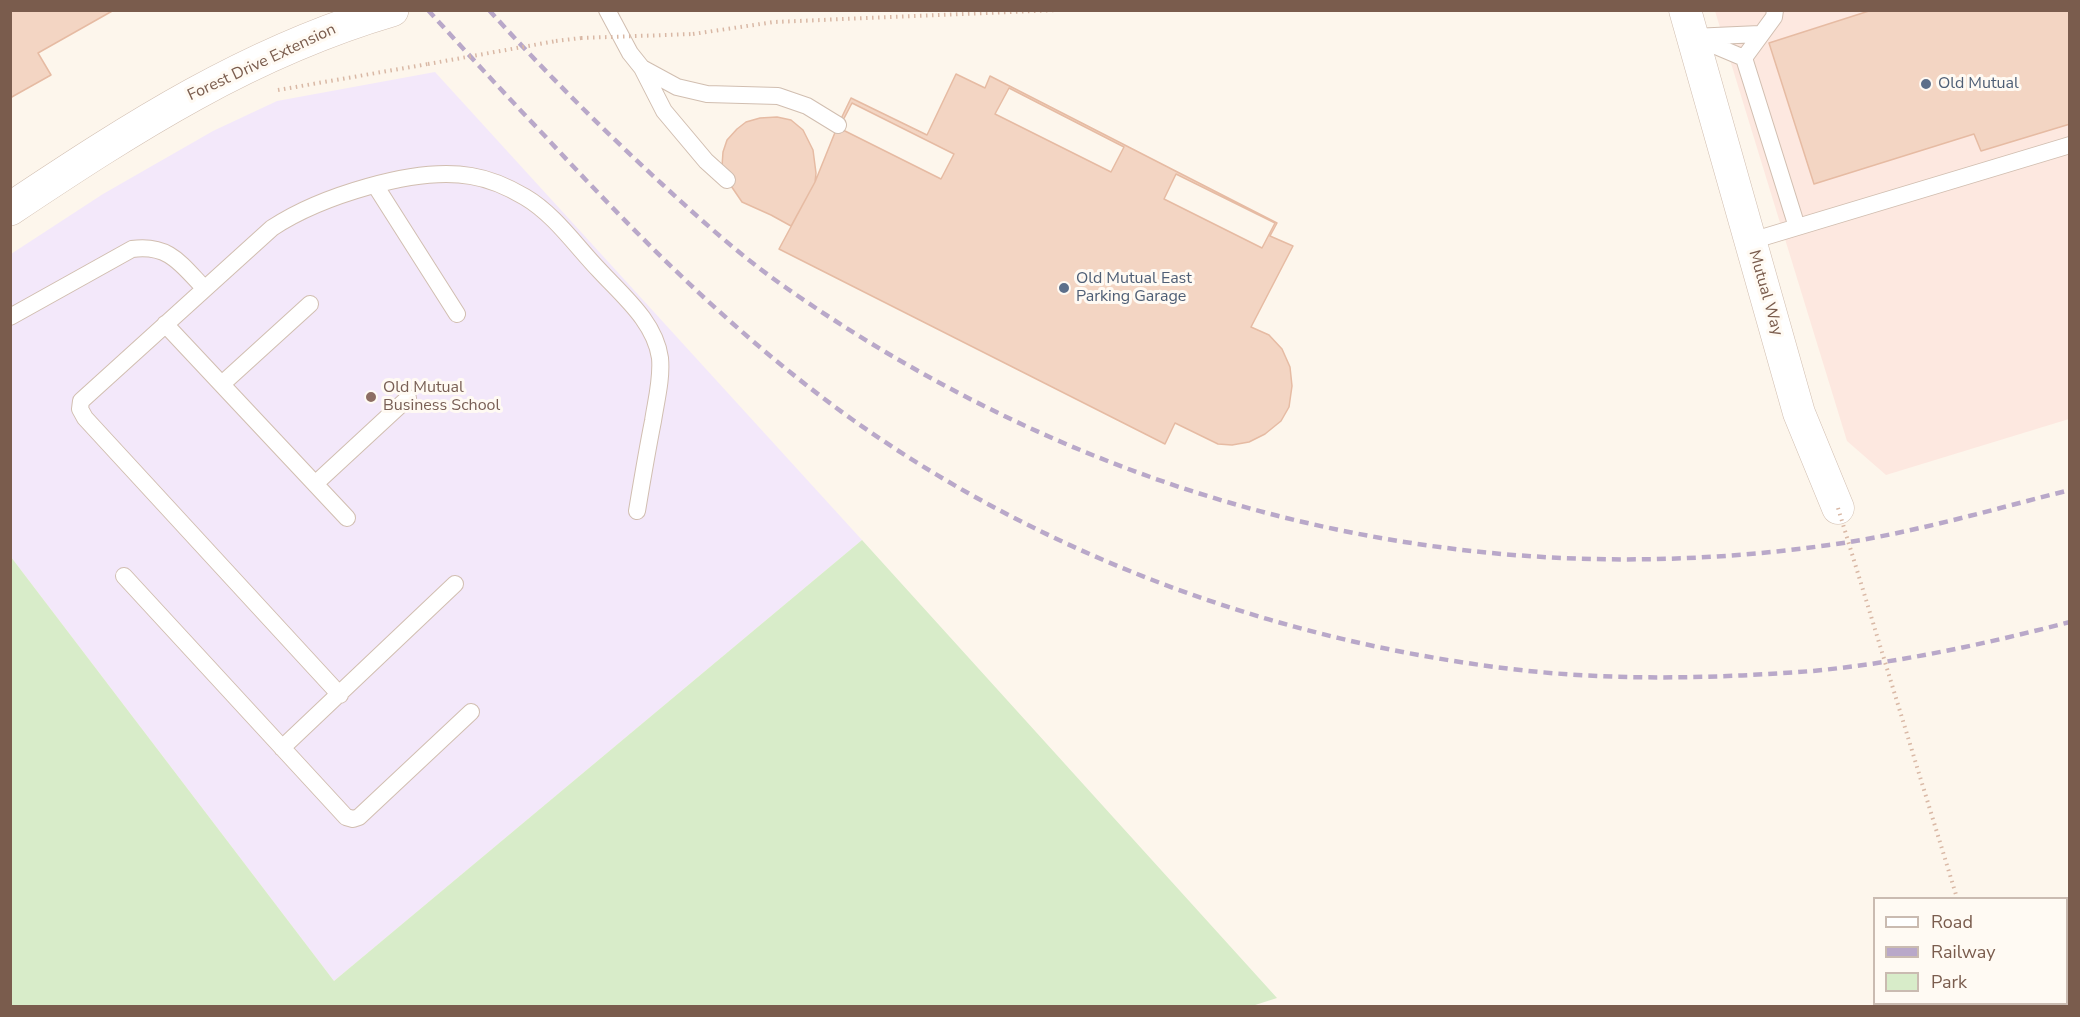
<!DOCTYPE html>
<style>
body{margin:0}
#map{position:relative;width:2080px;height:1017px;overflow:hidden;background:#fdf6ec;font-family:"Nunito Sans",sans-serif}
canvas{display:block}
.frame{position:absolute;inset:0;border:12px solid #7a5c4d;pointer-events:none}
.legend{position:absolute;left:1873px;top:897px;width:195px;height:108px;box-sizing:border-box;background:#fffaf3;border:2px solid #cabbb1;margin:0;padding:8px 10px;list-style:none;font-size:18px;color:#7a5c4d}
.legend li{display:flex;align-items:center;gap:12px;height:30px}
.legend b{width:30px;border:2px solid #cabbb1}
</style>
<div id="map">
<canvas width="2080" height="1017"></canvas>
<div class="frame"></div>
<ul class="legend">
<li><b style="height:8px;background:#fff"></b>Road</li>
<li><b style="height:8px;background:#b9a8c9"></b>Railway</li>
<li><b style="height:16px;background:#d8ecc9"></b>Park</li>
</ul>
</div>
<script>
const g = document.querySelector('canvas').getContext('2d');
g.lineJoin = 'round';
function fill(path, color) { g.fillStyle = color; g.fill(path, 'evenodd'); }
function stroke(path, color, width, dash) { g.strokeStyle = color; g.lineWidth = width; g.lineCap = dash ? 'butt' : 'round'; g.setLineDash(dash || []); g.stroke(path); }
function write(font, color, halo, rows, align = 'center') {
  g.font = font + ' "Nunito Sans",sans-serif'; g.lineWidth = 6; g.setLineDash([]); g.textBaseline = 'middle'; g.strokeStyle = halo; g.fillStyle = color; for (const [text, x, y, turn = 0] of rows) {
    g.save(); g.translate(x, y); g.rotate((+turn || 0) * Math.PI / 180); g.textAlign = isNaN(turn) ? turn : align; if (halo) g.strokeText(text, 0, 0); g.fillText(text, 0, 0); g.restore();
  }
}
const commercial = new Path2D(`
 M1715,11H2069V419L1886,475L1847,441Z`);
const education = new Path2D(`
 M435,72L862,540L334,981L11,557V254L103,194L213,131L277,101Z`);
const green = new Path2D(`
 M862,540L1277,998L1252,1006H11V557L334,981Z`);
const building = new Path2D(`
 M10,10H114L38,53L51,75L10,98Z
 M1872,10H2070V124L1981,151L1974,134L1814,184L1769,43Z
 M956,74L985,88L990,76L1277,223L1270,236L1293,246L1251,327L1269,335L1282,349L1290,367L1292,386L1289,407L1281,421L1265,434L1249,442L1232,445L1218,444L1175,423L1165,444L779,249L815,182L838,125L851,98L927,135Z
 M1009,88L1124,147L1111,172L995,114Z
 M852,103L954,154L941,179L839,128Z
 M777,117L791,120L803,130L813,150L816,173L815,182L791,226L771,215L742,202L727,180L722,166L723,152L727,140L737,129L746,122L760,118Z
 M1176,174L1275,223L1262,248L1164,199Z`);
const path = new Path2D(`
 M693,34L774,22L1057,10
 M556,41L581,38
 M278,90L428,64
 M1990,1004V1006`);
const service = new Path2D(`
 M607,10L630,53L642,68L664,111L706,161L727,180
 M1775,10L1774,17L1744,58L1797,227
 M1692,37L1760,34
 M1699,39L1744,58
 M642,68L677,87L707,94L778,96L807,106L838,125
 M375,185L457,314
 M1751,241L2070,145
 M10,317L132,249C169,244 181,264 204,288
 M165,324L347,518
 M222,384L310,304
 M315,484L408,398
 M124,576L346,817L353,819L359,817L471,712
 M340,695L85,418L80,409L81,401L272,228C319,197 415,166 471,176C490,179 508,187 525,197C554,214 576,246 599,270C623,296 655,322 660,358C662,379 656,401 653,421C647,451 642,481 637,511
 M282,748L455,584`);
const minor = new Path2D(`
 M1685,10L1799,413L1838,508`);
const tertiary = new Path2D(`
 M10,209C133,127 249,52 392,10`);
const rail = new Path2D(`
 M428,10C466,52 504,93 543,134C639,238 737,337 853,420C1043,555 1271,639 1503,668C1605,681 1709,679 1812,671C1898,663 1985,644 2070,622
 M489,10C544,71 603,130 663,185C702,221 742,257 785,287C1093,503 1454,598 1829,545C1910,534 1990,510 2070,490
 M2066,971L2070,970
 M1950,1006L1960,1004`);
const pathBridge = new Path2D(`
 M581,38L693,34
 M428,64L556,41
 M1838,508L1957,898`);
const markers = [
 [1926,84,6,"#5c6f8a"],
 [1064,288,6,"#5c6f8a"],
 [371,397,6,"#8d6e63"]
];
const streetNames = [
 ["Forest Drive Extension",262,63,-25],
 ["Mutual Way",1765,293,74]
];
const serviceNames = [
 ["Old Mutual",1938,84],
 ["Old Mutual East",1076,279],
 ["Parking Garage",1076,297]
];
const educationNames = [
 ["Old Mutual",383,388],
 ["Business School",383,406]
];
fill(commercial, '#fde8e0');
fill(education, '#f3e8fa');
fill(green, '#d8ecc9');
fill(building, '#f3d5c3');
stroke(building, '#e6bba3', 1.5);
stroke(service, '#d1beb0', 18);
stroke(minor, '#d1beb0', 33);
stroke(tertiary, '#d1beb0', 34);
stroke(path, '#d9b8a5', 4, [1.5, 4.5]);
stroke(service, '#fff', 16);
stroke(minor, '#fff', 32);
stroke(tertiary, '#fff', 33);
stroke(rail, '#b9a8c9', 4.5, [9, 6]);
stroke(pathBridge, '#d9b8a5', 4, [1.5, 4.5]);
for (const [x, y, r, color] of markers) { const dot = new Path2D(); dot.arc(x, y, r, 0, 2 * Math.PI); g.fillStyle = color; g.fill(dot); stroke(dot, '#fffaf3', 2); }
write('16px', '#7a5c4d', '#fffaf3', streetNames);
write('16px', '#4e5e75', '#fffaf3', serviceNames, 'left');
write('16px', '#785e54', '#fffaf3', educationNames, 'left');
</script>
